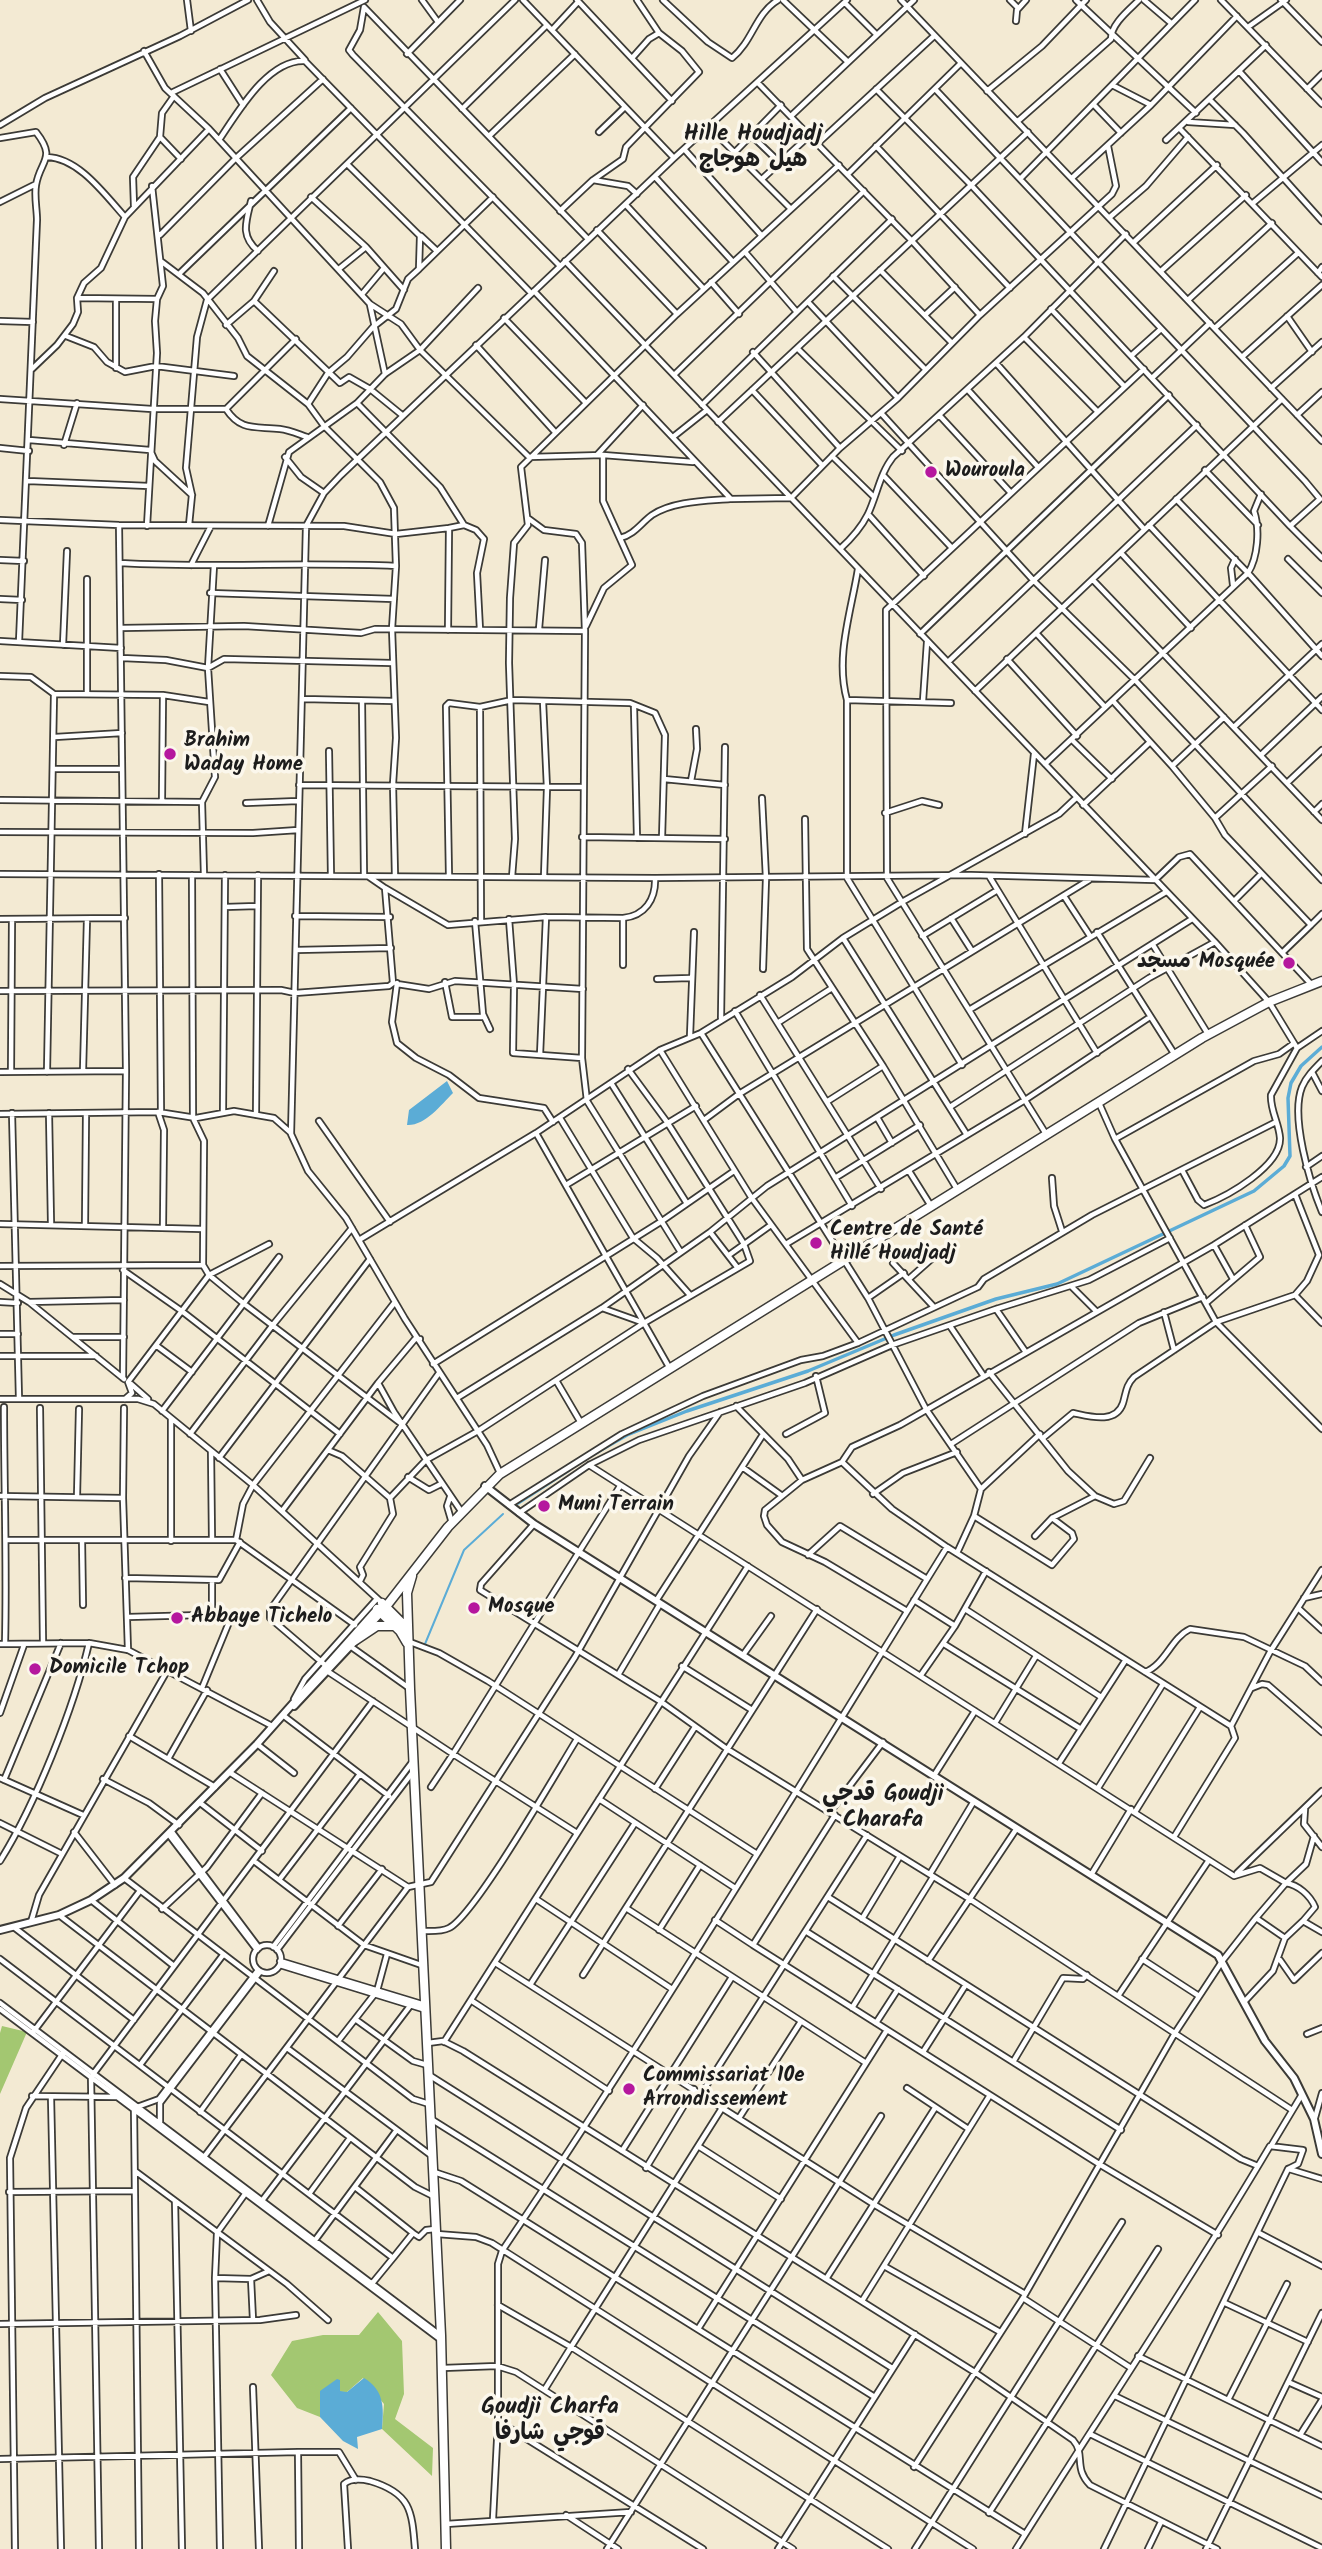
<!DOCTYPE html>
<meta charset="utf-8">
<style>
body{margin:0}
canvas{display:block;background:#f3ead3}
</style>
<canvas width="1322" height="2549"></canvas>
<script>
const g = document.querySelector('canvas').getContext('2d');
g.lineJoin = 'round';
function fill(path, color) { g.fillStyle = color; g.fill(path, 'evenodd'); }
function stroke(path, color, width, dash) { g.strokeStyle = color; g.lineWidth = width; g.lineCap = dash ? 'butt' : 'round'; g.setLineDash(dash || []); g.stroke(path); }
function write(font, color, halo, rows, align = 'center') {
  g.font = font + ' Kalam,"Playpen Sans Arabic",sans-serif'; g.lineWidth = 7; g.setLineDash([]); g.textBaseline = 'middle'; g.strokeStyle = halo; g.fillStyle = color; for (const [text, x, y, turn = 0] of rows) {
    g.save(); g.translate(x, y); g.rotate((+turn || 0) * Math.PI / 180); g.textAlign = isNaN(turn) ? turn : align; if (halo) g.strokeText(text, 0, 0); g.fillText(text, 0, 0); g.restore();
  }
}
const green = new Path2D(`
 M2,2026L27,2032L0,2094V2033Z
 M378,2312L402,2341L404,2394L395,2419L433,2448L432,2476L382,2429L384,2404L363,2378L347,2392L320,2391V2417L297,2408L271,2375L292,2341L323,2335H359Z`);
const water = new Path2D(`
 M447,1081L453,1093C441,1105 425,1126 407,1125L409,1110Z
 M364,2378C384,2390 384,2407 382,2429L357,2437L358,2449L343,2441L320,2417V2391L337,2379L340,2380V2391L347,2392Z`);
const stream = new Path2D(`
 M425,1644L464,1550L503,1514`);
const canal = new Path2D(`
 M594,1454L627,1435L687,1411L808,1371L894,1335L996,1299L1057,1284L1254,1191L1284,1166L1290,1156L1288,1098L1291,1083L1301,1066L1322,1047
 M518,1503L569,1470`);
const minor = new Path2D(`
 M187,0L191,31
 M257,0L270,22L305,60
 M422,0L438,22
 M523,0L674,158
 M577,0L672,101
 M637,0L659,33
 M663,0L708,42L732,58C753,41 755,14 778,0
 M783,0L848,62
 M901,0L1322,441
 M1010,0L1018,8
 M1076,0L1196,113
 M1144,0L1171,23
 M1221,0L1322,104
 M1281,0L1322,42
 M845,3L877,35
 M1016,21L1017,10L1026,0
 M1248,27L1286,0
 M552,30L578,2
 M144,51L165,88L209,129L370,304L401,324L420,350L529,457L603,455L693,462
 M407,54L460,0
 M220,69L243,105
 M1239,71L1322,162
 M757,82L912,241L980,315
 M1112,85L1151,105
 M876,89L970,184L1290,526
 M935,89L1305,481L1320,499L1290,526L1322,558
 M1307,89L1322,74
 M987,91L1042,46L1086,0
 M171,93L365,0
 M1210,100L1243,133L1322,221
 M1095,106L1121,133
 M462,109L547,25
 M791,116L914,0
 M1018,121L1111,39C1111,24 1129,10 1139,0
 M1188,122L1235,125
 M0,125L45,98L180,36L248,0
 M708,126L791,209
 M1180,129L1322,277
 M599,132L625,107
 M751,135L779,162
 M489,136L575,54
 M160,137L181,159
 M0,138L36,132C57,159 40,160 36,185C34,196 37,209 37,220L19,642
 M219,140C238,112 268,59 305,61L531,293
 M1166,140L1266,45
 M818,143L934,36
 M876,146L1010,288
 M684,149L762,236
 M735,152L781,105
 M47,157C79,158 105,195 125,217
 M848,174L960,64
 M655,177L733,262
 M1072,178L1151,105L1237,16
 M762,179L810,135
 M1020,179L1195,0
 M593,180L623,159L626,147L699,72L682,51L659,33L649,39L633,57
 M311,197L366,247L404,290
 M251,201C246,222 240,236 258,251
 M0,202L36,184
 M1253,203L1322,145
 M626,205L704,289
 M134,206L133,177L160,137L162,113L174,96
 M560,211L593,180L628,186L637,194
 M1110,217L1146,186L1188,137
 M597,230L677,314
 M160,235L235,159L323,79
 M421,236L437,251
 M1134,242L1217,165
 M745,252L796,311
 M565,261L1215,942L1269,1002L1297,1048
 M162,262L203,293L238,338L247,356L308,404L324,426L380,482L394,508L396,566L392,629L396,738L393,784L395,876
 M560,266L353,55L349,50L360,30L364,7L588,239
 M340,268L366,247
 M419,269L493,197
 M880,270L952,343
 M1161,271L1246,195
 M1318,273L1322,267
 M179,274L351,108
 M833,276L925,369
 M711,282L739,314
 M534,291L731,499L791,498L840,448L898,398L980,315L1112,194L1116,186L1108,146
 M363,293L384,268
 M78,298L157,299
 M116,299V368
 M1188,300L1272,223
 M254,301L340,383L349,377L370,389L402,415
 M808,302L898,398
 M370,305L385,374
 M1051,309L1124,386
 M925,315L955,287
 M1287,316L1312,352
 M504,318L586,403
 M0,321L33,322
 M226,325L254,301L274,271
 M1215,328L1298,253
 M66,336L94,347L107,362L125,372L156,366L234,376
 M1024,337L1097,411
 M476,345L555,432
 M798,349L902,451
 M753,352L840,448
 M1132,355L1161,329
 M1242,357L1322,285
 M996,363L1144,529
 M32,369L57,345L73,324L78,312L77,298L84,283L101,268L125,217L209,129
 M674,375L864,191
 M1152,378L1210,323
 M1271,388L1322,342
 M752,390L822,465
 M968,390L1038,467
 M0,399L152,409H226L296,339
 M357,403L440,487L464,525L476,530L484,539L477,573L480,630
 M308,404L328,373L347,357L373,327L396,309L408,279L419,269L420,236L347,164
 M702,405L892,219
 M226,409C241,432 256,426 280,429C289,430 298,434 307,437
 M881,413L1034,581L1135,680L1322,880
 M1297,415L1322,392
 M940,416L1011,493
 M718,422L1028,132
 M673,437L707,410
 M29,440L150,450L155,461L192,495
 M64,445L77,403
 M0,448L29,451
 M597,455L643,405
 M832,456L874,497
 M285,457L301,477L324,493
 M1205,470L1258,525
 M883,475L952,548
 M28,481L149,486
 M1261,494L1254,511C1260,529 1258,557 1248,573L1322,656
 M868,514L924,576
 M529,519L544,530L576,534L582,543L585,631L582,1058L587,1101L680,1251
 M0,520L119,525L344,526L396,534L449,528
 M119,525L126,1071L123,1378
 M189,525L192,495L186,468L197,337L207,300L515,0
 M1149,525L1322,710
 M147,526L157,353L155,321L157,299L163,286L152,186
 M268,526L289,452L357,403L385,374L420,350L478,288
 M620,538C634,535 641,523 652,515C673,501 706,501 730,499
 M840,549C851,539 861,528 868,514C877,495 880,473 893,457L1024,337L1126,234
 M1121,553L1191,628
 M1288,559L1322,593
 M0,560L24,561
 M120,563C212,568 304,562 396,566
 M191,565L211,526
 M858,569C851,612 835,657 847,700V878L962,1065
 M1093,580L1322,820
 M1233,585L1231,568L1235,559
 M210,593L394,599
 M0,599L22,600
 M586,626L604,588L632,565L603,501V455
 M121,628L244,626L361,633L375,629L585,631
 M539,629L545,560
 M448,630L449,528L464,525
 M1036,633L1105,707
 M920,634L1169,395
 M0,641L121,648
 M63,645L67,551
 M122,658L166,660L208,668L224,659L392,663
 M1007,659L1077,736
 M948,662L1197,425
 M0,676L31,677L54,694L47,1072
 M975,691L1282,399
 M54,694L163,695L209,702
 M87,694V579
 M303,699L394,701
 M847,700L951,703
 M362,701L364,876
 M543,701L547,788L544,877
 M923,701L927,642
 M1113,701L1172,766L1215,818L1225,835L1311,925L1322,914
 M634,706L637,838
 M480,707L481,920
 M1234,727L1322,644
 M55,737L122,733
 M1072,740L1112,779
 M329,751L331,876
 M1261,755L1322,697
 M1045,764L1248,573L1176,499
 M1172,766L1224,717
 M54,769H122
 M664,779L725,785
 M691,781L697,749L696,729
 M1287,783L1322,750
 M299,785L581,787
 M762,798L766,878L763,969
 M0,800L202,802
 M162,800L163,695
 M246,803L298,801
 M1083,805L1149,743
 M1314,812L1322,804
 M885,813L922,801L939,805
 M1215,818L1272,766
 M805,819L807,949L883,1066L957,1189
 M0,832L253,833L298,830
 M1025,834L1034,754
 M582,837L725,839
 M0,874L655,878L971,875L1155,880L1179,857L1190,854L1311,984
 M159,874L161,1112
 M192,875L193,1118L204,1141L203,1265L209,1275L243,1303L403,1425
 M204,875L202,802L215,777L208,668L214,565
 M449,876L446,706L449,703L480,707L512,700L630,703L655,713L665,735L662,838
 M989,876L1097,1053
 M512,877L515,839L509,663L510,598L514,543L528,525L521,467L677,314L839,165
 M385,888L448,925L546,917L623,918V965
 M1064,896L1090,936
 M1234,901L1261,874
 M225,907L257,906
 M295,916L390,917
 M623,918C645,916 656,899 655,878
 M951,918L972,951
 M0,919L125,918
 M509,919L514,985L513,1053L582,1058
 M475,921L483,1014L490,1029
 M1097,932L1175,1055
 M922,936L996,891
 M843,938L967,1135
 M1153,945L1208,1034
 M296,950L391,948
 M1282,953L1311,925
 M657,979L690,978
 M445,982L452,1017H484
 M397,983L392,1022L397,1043L416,1058L449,1075L479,1098L544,1108L553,1122
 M397,984L429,989L455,981L583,989
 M0,991L281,990L295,993L389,986L393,983L385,888L369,877
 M760,995L881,1189
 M969,1010L1166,892
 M735,1011L852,1206
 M721,1018L725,747
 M779,1022L832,988
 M690,1036L694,932
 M660,1050L751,1197L858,1343
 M540,1055L546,917
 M1322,1061C1314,1069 1306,1077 1302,1087C1290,1117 1310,1183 1322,1212
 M83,1071L87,919
 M0,1072L126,1071
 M11,1072L12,919
 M1312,1072L1322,1091
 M611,1083L686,1202
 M828,1101L883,1066
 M1099,1103L1115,1139L1216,1322L1322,1429
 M950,1107L1149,978L1215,942
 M223,1111L225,875
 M158,1112L164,1130L163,1227
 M12,1113L19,1399
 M49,1113L51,1223
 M0,1114L158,1112L196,1118L234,1111L274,1118L291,1133
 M256,1115L258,875
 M560,1118L633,1238L657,1258L690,1295
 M878,1119L892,1143
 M704,1120L739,1094L1089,880
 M319,1121L390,1222
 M1046,1134L887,878L886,610L1144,369
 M1115,1139L1254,1061L1279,1054L1293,1044
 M1306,1167L1322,1156
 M1182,1170L1198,1200L1204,1205C1228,1196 1281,1166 1280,1138C1279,1123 1270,1110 1271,1095L1297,1048L1322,1031
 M909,1171L931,1206
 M835,1178L920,1125
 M1052,1178L1054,1206L1062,1231
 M566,1185L696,1106
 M0,1224L202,1229
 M85,1225L86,1114
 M710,1232L737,1267
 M359,1240L536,1133
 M786,1244L1025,1100L1150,1017
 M1214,1245L1233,1279
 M729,1255L771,1225
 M893,1263L933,1306
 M0,1266L203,1265
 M123,1270L183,1312L340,1434
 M910,1278L936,1255
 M0,1284L29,1302L124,1379
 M1072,1287L1097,1312
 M1295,1295L1322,1323
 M868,1298L904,1273
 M0,1302L18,1303
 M29,1302L124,1300
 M1206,1303L1260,1257L1245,1225
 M996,1309L1025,1351
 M1164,1312L1174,1350
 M644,1323L602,1308L710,1232L767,1186L1192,919
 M950,1326L983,1375
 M0,1334H18
 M73,1337H124
 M420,1339H415L378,1383L394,1412L461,1511L458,1515
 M157,1346L192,1372
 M0,1356H96
 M433,1364L662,1221L734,1171
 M669,1367L536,1133L660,1050L701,1033
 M989,1372L1068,1471L1095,1496L1114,1504L1124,1501L1150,1458
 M557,1382L581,1423
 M131,1384L148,1399
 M457,1398L602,1308
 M0,1399H138L154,1404L253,1485L381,1602
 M125,1399L132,1393L128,1382L209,1275L269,1244
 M736,1406L788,1459L802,1480
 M4,1407C4,1486 7,1565 5,1644
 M40,1408L43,1642
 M124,1408L123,1498L128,1650
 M162,1411L279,1257
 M171,1419V1541
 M190,1434L272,1326L352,1228
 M786,1434L825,1413L816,1376
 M1043,1438L1073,1413C1088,1416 1116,1425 1123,1403C1126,1393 1126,1385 1134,1377L1216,1322L1295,1295L1307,1281L1319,1255L1295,1194
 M951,1444L1139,1323L1203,1297
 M328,1450L342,1456L390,1498
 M211,1451L212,1540
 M219,1458L370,1259
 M589,1465L1234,1876L1260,1868L1286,1883L1256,1918L1285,1938L1303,1921L1322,1932
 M742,1467L781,1495
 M500,1473L487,1445L405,1319L346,1218L308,1171L291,1134L306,526L324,493L341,475L674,158L847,0
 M408,1477L429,1490L441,1484
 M981,1489L926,1409L868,1298L701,1033L792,977L843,938L902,902L1059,814L1076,798
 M873,1494L903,1473L957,1452
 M0,1496L123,1498
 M77,1497L79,1409
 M450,1497L447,1506L452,1523
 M509,1505L622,1434L703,1396L801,1360L823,1356L858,1343L978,1287L984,1279L1092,1215L1276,1122
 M282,1511L378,1383
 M519,1513L589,1465L639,1440L805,1383L892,1345L996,1309L1089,1280L1170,1238
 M974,1516L1052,1565L1074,1539L1072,1533L1052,1518
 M534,1524L481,1584L480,1590L660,1701L727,1749L968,1898L1292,2110
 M1035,1536L1052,1518L1095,1496
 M8,1540H236L355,1625
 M82,1540L83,1605
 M236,1540L243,1504L253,1485L395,1302
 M947,1547L1231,1726L1235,1738L1174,1837
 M957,1553L974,1516L981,1489L1040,1434
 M808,1555L840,1526L927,1579
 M125,1578L219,1580L240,1542
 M212,1581V1615
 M360,1581L363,1575L360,1567L393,1514L390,1498L426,1460L478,1431L644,1323L750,1261L744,1244L667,1122L628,1069
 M1304,1598L1322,1594
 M914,1600L955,1626
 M656,1601L762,1436
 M1298,1608L1322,1630
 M965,1609L1101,1697
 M907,1611L825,1562L782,1542L767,1525L764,1516L765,1510L802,1480L842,1462L852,1447L900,1425L1097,1312L1214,1245L1322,1177
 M128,1617L238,1614
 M410,1642L439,1653L488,1681L757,1854
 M0,1644L89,1643L128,1650L272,1726
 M944,1644L1081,1729
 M350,1646L409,1688
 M743,1655L771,1616
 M325,1665L270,1618V1610L439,1373
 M682,1666L752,1710
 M327,1671L453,1754L620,1486
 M1145,1672C1165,1665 1171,1638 1190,1629L1244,1637L1305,1666L1322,1682
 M618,1675L660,1604
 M921,1675L955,1626L986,1571
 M202,1688L232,1615
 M1252,1688L1262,1684L1268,1685L1322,1732
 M294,1699L305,1679L375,1601
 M0,1713L24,1645
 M284,1716L389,1796
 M995,1723L1036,1656
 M1231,1726L1270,1652L1322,1570
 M129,1736L215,1787
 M257,1744L294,1773
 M168,1759L207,1690
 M1059,1763L1125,1661
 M229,1772L408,1887L431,1882L575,1657L689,1456L720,1412
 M935,1774L975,1711
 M0,1778L83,1815
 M103,1779L149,1803L179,1825
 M4,1780L61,1643
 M431,1787L453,1754L577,1833
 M1098,1788L1163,1684
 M655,1789L695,1727
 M599,1799L735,1888
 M199,1802L262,1851
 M1305,1809L1304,1824L1322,1847
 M830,1812L883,1742
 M1135,1812L1200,1707
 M0,1823L62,1854
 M74,1832L115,1885
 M172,1832L259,1948
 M169,1835L257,1950
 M0,1861C35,1805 74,1708 89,1643
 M254,1861L364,1945L424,1966
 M1237,1873L1322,1791
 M930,1874L974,1801
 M1091,1875L1131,1809
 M124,1878L413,2099L429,2104
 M279,1880L360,1774
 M828,1897L1241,2159L1258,2166
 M536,1899L672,1989
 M91,1900L174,1966
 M626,1908L866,2063
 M162,1909L207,1867L262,1793
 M59,1915L415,2187L433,2196
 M862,1919L900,1856
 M715,1920L753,1945L835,1815
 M1303,1921L1315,1907C1310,1895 1298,1885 1286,1883L1306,1864L1314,1836
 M31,1922L39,1895L167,1671
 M338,1926L382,1869
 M15,1928L134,2020
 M659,1930L700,1865
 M422,1931C430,1931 441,1932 449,1928C475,1915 556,1773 577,1739
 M807,1932L1121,2130
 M753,1945L1099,2164L1218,2235
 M253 1959a14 14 0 1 1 28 0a14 14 0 1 1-28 0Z
 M273,1947L413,1761
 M277,1950L412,1773
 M0,1959L393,2258L413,2233L419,2237L426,2230L435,2229
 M1142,1959L1199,1996
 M1280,1960L1294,1980L1322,1953
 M280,1961L425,2005
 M928,1961L1017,1828
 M497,1964L722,2108
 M280,1965L426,2010
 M583,1975L817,1609
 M530,1985L635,1823
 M1118,1996L1209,1860
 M472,2001L609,2091
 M1245,2001L1273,1971L1285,1938
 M0,2003L440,2335
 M852,2008L933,1877
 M0,2009L441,2340
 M355,2019L413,2061L427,2065
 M876,2023L898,1989
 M34,2031L139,1892
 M1307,2034L1322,2028
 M338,2041L377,1991L387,1954
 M444,2042L748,1566
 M428,2043L443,2041L463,2051L976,2373L1073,2440C1086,2455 1073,2467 1090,2485L1217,2549
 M287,2048L432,2156
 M923,2052L965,1986
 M1013,2062L1063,1978L1083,1979L1087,1975
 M140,2065L223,1955
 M429,2075L892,2368
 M907,2088L967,2128
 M701,2094L867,1835
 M32,2096L116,2097
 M51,2097L61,2549
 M137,2107L159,2099L258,1970
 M134,2109L139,2549
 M200,2112L241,2055
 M739,2118L800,2023
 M1315,2118L1322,2093
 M431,2119L873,2396
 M160,2124V2103L260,1972
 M698,2146L781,2199
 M1271,2146L1301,2096
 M622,2151L732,1977
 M204,2157L408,1887
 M646,2168L694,2089
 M1289,2169L1322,2179
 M135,2171L287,2284L328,2320
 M434,2172L461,2181L1025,2534
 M355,2187L413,2233
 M9,2192L134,2191
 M309,2194L350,2138
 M175,2201L182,2549
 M261,2202L413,2002
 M1259,2233L1322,2266
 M437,2234L476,2237L492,2243L973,2549
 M313,2243L396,2131
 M884,2266L1000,2332
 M215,2278L251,2279L269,2271
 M251,2279L253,2320
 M826,2279L935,2108
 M370,2286L393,2258
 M1023,2298L1131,2368
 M862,2301L990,2095
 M1225,2303L1308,2342
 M498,2305L571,2347L722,2108L875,2205L1025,2294
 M0,2324L260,2320L296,2315
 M698,2329L887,2030
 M1138,2356L1322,2446
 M443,2368L497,2366L516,2372L793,2549
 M1288,2382L1322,2397
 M253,2387L259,2549
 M545,2389L571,2347L888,2549
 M1115,2396L1322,2496
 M1228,2400L1287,2284
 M498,2421L703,2549
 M1090,2434L1322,2548
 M1300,2435L1322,2400
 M0,2459L298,2452
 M914,2467L1023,2298L1175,2033L1223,1960L1256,1918
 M989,2513L1158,2249
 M566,2515L618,2549
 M493,2519L498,2421V2264L502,2251C657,2021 801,1783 947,1547L892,1509L842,1462
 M446,2524L631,2512
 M15,2549L10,2158L26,2108L63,2053
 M99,2549L91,2077L373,1701
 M220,2549L215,2278L217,2233L245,2194
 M299,2549L298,2452H339L356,2480
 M348,2549L344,2484C351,2478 361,2479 370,2481C411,2493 412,2511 415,2549
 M607,2549L881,2116
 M778,2549L915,2334
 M915,2549L1122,2222
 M1016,2549C1100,2415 1189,2283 1270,2146L1303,2150L1298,2164L1288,2169
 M1104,2549L1288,2169
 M1148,2549L1161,2522
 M1206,2549L1322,2313`);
const major = new Path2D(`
 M485,1486L534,1524L1218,1955L1265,2041L1294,2078L1314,2119L1322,2154
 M294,1706L381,1613
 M0,1930L59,1915L91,1900L124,1878L257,1744L377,1609`);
const highway = new Path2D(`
 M412,1576L407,1593L410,1689L441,2335L446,2549
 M382,1603L407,1628
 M377,1609L400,1631L407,1643
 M381,1613L448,1527L500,1474L1202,1038L1269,1002L1322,981
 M353,1642L377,1626H394`);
const markers = [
 [931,472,7,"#b5179e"],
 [170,754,7,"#b5179e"],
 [1289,963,7,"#b5179e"],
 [816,1243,7,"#b5179e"],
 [544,1506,7,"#b5179e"],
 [474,1608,7,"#b5179e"],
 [177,1618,7,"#b5179e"],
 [35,1669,7,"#b5179e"],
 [629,2089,7,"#b5179e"]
];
const poiNames = [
 ["Wouroula",945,472],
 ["Brahim",184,742],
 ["Waday Home",184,766],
 ["مسجد Mosquée",1275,963,"right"],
 ["Centre de Santé",830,1231],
 ["Hillé Houdjadj",830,1255],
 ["Muni Terrain",558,1506],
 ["Mosque",488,1608],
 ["Abbaye Tichelo",191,1618],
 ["Domicile Tchop",49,1669],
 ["Commissariat 10e",643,2077],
 ["Arrondissement",643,2101]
];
const neighbourhoodNames = [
 ["Hille Houdjadj",753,136],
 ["هيل هوجاج",753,162],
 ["قدجي Goudji",883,1796],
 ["Charafa",883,1822],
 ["Goudji Charfa",550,2409],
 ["قوجي شارفا",550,2435]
];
fill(green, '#a3c771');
fill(water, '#5bacd6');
stroke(stream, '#5bacd6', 2);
stroke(canal, '#5bacd6', 3.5);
stroke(minor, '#3c3b37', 8);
stroke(major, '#3c3b37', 10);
stroke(highway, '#3c3b37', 11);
stroke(minor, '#fff', 4.5);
stroke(major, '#fff', 6);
stroke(highway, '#fff', 8);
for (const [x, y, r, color] of markers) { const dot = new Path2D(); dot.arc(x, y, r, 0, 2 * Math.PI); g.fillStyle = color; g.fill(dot); stroke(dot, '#fbf7ec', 2.5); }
write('bold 21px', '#1c1c1c', '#fbf7ec', poiNames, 'left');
write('bold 23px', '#1c1c1c', '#fbf7ec', neighbourhoodNames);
</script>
